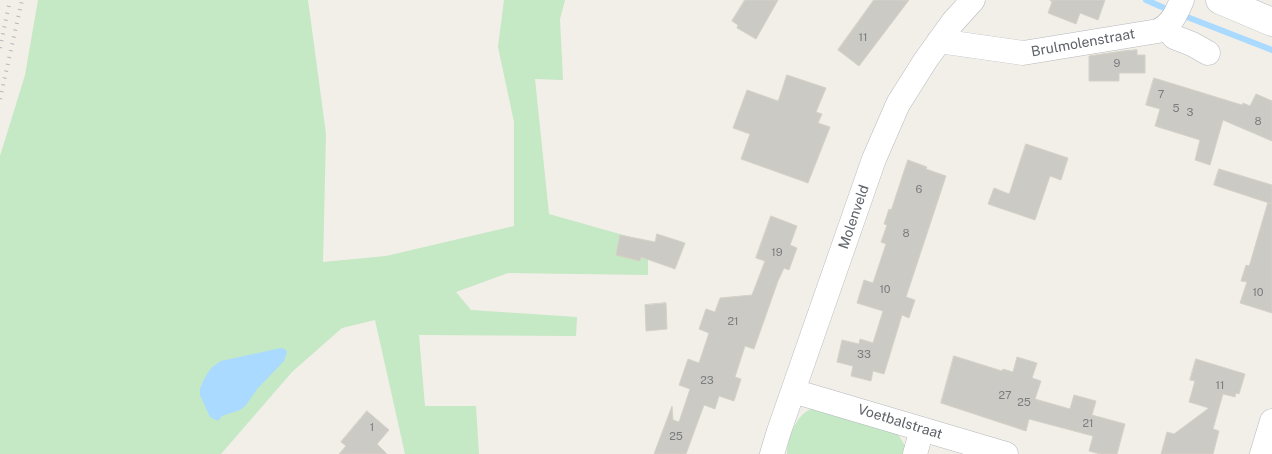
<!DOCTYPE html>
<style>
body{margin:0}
canvas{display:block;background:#f1efe8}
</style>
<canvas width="1272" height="454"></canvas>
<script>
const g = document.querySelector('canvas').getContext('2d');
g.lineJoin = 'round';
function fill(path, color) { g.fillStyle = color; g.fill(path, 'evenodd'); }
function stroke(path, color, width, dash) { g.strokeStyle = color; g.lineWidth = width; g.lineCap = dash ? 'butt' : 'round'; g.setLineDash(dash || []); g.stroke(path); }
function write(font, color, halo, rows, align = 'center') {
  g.font = font + ' "Public Sans",sans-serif'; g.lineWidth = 4.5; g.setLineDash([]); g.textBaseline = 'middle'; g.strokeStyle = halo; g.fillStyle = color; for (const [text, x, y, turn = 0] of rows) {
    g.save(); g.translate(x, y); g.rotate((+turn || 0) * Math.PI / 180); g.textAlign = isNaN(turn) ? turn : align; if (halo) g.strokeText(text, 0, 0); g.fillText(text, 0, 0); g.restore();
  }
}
const green = new Path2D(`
 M38,0H308L326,134L323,262L386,256L514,226V122L498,47L504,0H565L560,19L563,80L535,79L549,214L648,242V275L508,273L456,292L471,310L577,317L576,336L419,335L425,406H476L479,454H405L375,320L342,328L292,372L221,454H0V156L25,75Z
 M823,407L898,434L905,446V454H787C787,439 796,415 811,409C815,408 819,408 823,407Z`);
const water = new Path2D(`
 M281,348L285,349L287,352L284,361L258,388L246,405L240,410L222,416L218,421L210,417L200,395V389L204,379L211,368L221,361Z`);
const stream = new Path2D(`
 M1146,0L1171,11
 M1182,15L1272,50`);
const building = new Path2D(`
 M745,0H778L756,39L737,28L738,25L732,21Z
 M874,0H909L859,66L838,50Z
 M1050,0H1105L1098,20L1080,13L1076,24L1048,13L1052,2Z
 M1137,50V55H1145V73H1119V81H1089V56L1123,51Z
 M787,75L826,88L816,112L822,114L818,123L830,127L808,183L741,159L750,134L733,128L747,90L778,101Z
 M1154,78L1242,105L1243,103L1250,106L1256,94L1272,101V141L1223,120L1210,165L1195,160L1200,140L1155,126L1160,109L1146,105Z
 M1026,144L1068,158L1061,180L1050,176L1035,220L988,204L994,188L1009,194Z
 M908,160L927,167L926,169L946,176L906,297L915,300L909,318L902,315L884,374L873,371L871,381L851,376L853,366L837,362L842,340L859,344L860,339L873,343L883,311L857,303L864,280L873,283L886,244L881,242L887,225L884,224L889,209L891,210Z
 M1219,169L1272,185V204L1214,185Z
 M1268,203L1272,204V313L1240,303L1247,282L1241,281L1246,265L1249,266Z
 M771,216L797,226L790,245L797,248L789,270L784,268L778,281L754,349L745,346L735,377L741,379L734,401L719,396L715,409L704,405L686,454H654L672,406L673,420L679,422L690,389L679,385L688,359L699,363L709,333L699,329L706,309L715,312L720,298L752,295L765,261L756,258Z
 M657,234L685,243L675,269L641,257L640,261L616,255L620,235L655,242Z
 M666,303L667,329L646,331L645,305Z
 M954,356L1002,371L1003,369L1013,372L1017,357L1037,363L1032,378L1041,381L1035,399L1070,409L1074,395L1096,401L1092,415L1125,424L1117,454H1100L1089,451L1093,436L1029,419L1026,431L941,403Z
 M1196,359L1245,374L1239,394L1236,393L1235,397L1223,394L1213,429L1219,431L1213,454H1161L1167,432L1174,434L1209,408L1189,402L1195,381L1190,380Z
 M367,411L389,430L377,444L387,454H339L346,446L341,442Z`);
const minor = new Path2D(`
 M1166,26L1174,37L1192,44L1208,53
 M939,41L1023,53L1158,31C1172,24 1176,14 1182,0
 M793,391L1006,454
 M772,454L779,431L874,159L898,104L925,61L953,22L973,0
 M915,454L922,429
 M1262,454L1272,421`);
const tertiary = new Path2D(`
 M1220,0L1272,22`);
const rail = new Path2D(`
 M0,48L10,0
 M0,99L22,0`);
const numberNames = [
 ["11",863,38],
 ["9",1117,64],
 ["7",1161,95],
 ["5",1176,109],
 ["3",1190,113],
 ["8",1258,122],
 ["6",919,190],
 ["8",906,234],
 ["19",777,253],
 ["10",885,290],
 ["10",1258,293],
 ["21",733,322],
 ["33",864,355],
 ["23",707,381],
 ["11",1220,386],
 ["27",1005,396],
 ["25",1024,403],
 ["21",1088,424],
 ["1",372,428],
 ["25",676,437]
];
const streetNames = [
 ["Brulmolenstraat",1083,43,-10],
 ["Molenveld",854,217,-71],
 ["Voetbalstraat",900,422,17]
];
fill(green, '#c5e8c5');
fill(water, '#aadaff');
stroke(stream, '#aadaff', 6);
fill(building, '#cccac5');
stroke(building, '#d6d1c6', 1);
stroke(minor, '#b5b8bc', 25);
stroke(tertiary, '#b5b8bc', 29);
stroke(minor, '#fff', 24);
stroke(tertiary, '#fff', 28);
stroke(rail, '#b6b7b8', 4, [1, 6]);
write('11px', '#7a7d7f', null, numberNames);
write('14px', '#5f6368', '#fff', streetNames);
</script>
